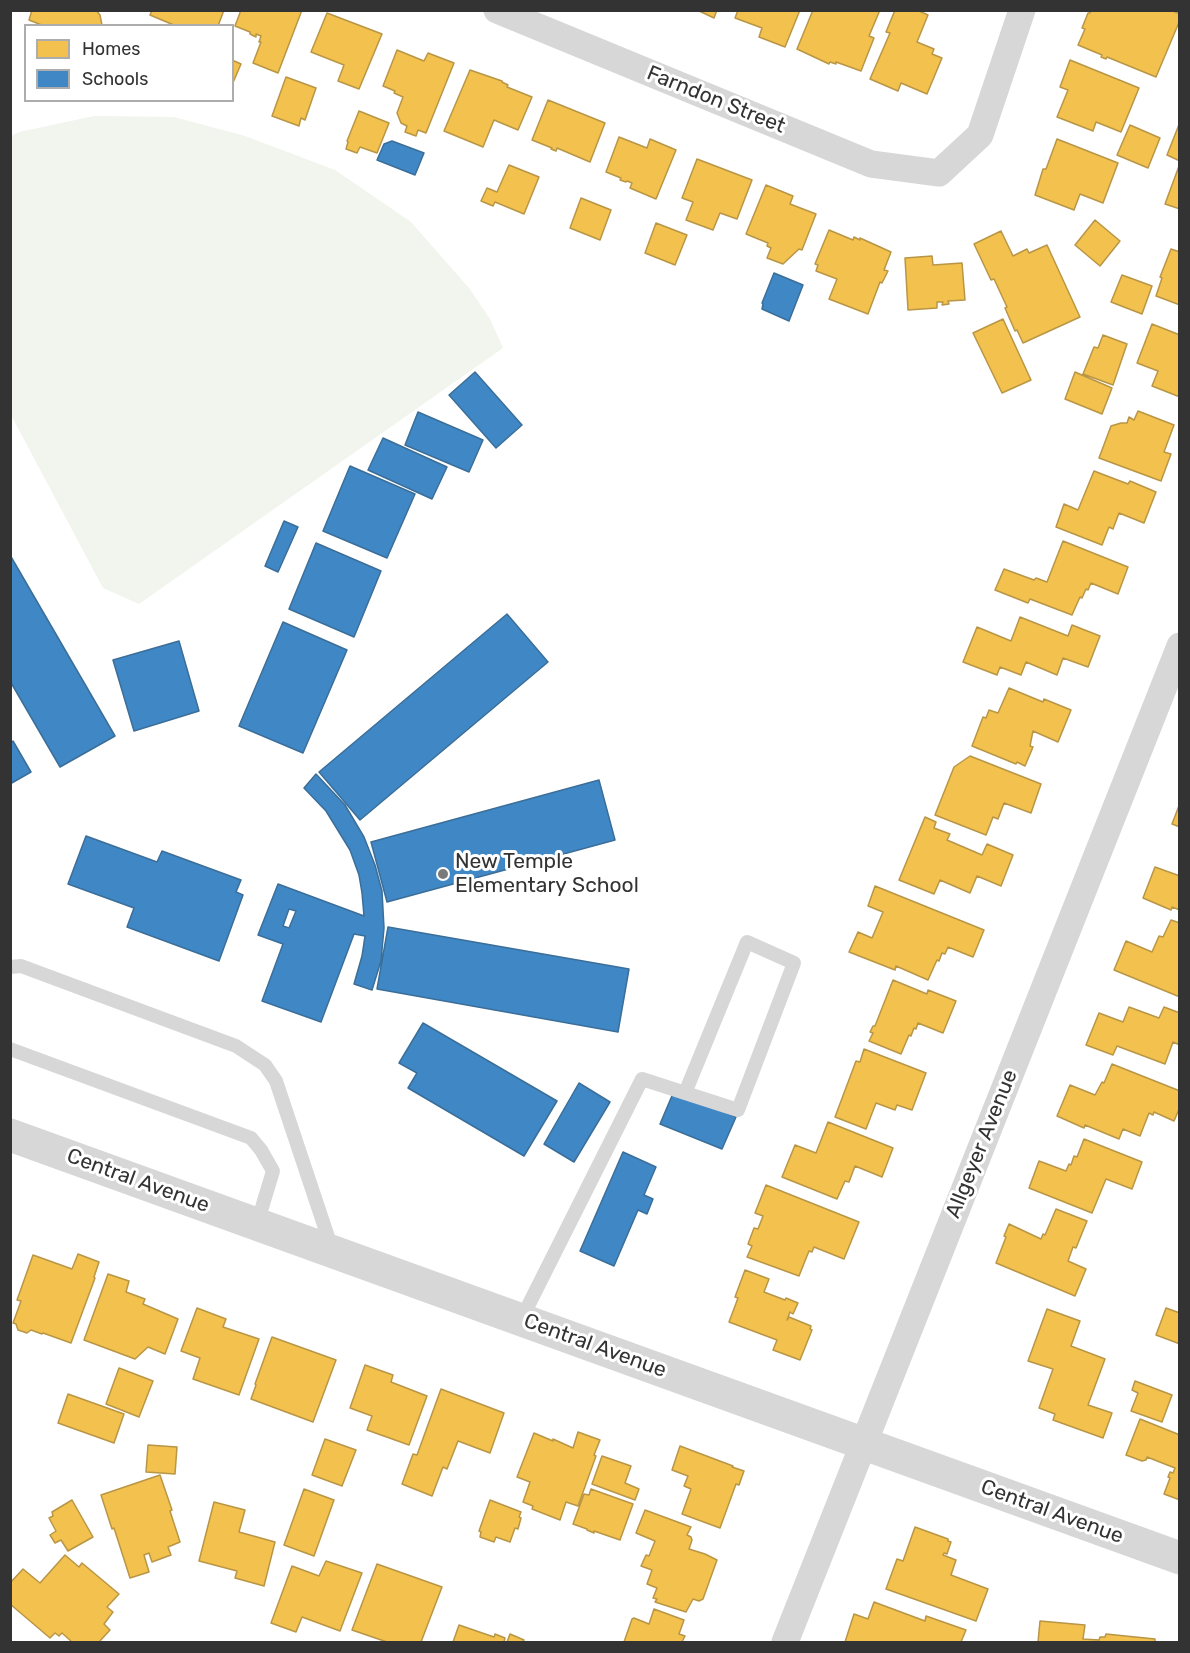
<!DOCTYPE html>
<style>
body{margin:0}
#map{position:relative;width:1190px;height:1653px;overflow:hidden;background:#fff;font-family:Rubik,sans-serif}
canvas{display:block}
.frame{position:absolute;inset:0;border:12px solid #333;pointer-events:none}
.legend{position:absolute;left:24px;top:24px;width:210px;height:78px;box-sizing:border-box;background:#fff;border:2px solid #adadad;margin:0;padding:8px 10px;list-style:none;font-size:18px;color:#333}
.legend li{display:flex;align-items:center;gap:12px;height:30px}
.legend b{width:30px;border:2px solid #adadad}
</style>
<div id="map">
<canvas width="1190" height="1653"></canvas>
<div class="frame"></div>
<ul class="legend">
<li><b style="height:16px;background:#f2c14e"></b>Homes</li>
<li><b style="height:16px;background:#3f88c5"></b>Schools</li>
</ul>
</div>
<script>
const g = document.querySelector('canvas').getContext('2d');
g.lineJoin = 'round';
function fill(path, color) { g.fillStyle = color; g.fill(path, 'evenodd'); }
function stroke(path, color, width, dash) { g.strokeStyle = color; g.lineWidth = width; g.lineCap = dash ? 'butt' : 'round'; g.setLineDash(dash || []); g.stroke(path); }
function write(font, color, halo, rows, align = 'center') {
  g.font = font + ' Rubik,sans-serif'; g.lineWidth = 6; g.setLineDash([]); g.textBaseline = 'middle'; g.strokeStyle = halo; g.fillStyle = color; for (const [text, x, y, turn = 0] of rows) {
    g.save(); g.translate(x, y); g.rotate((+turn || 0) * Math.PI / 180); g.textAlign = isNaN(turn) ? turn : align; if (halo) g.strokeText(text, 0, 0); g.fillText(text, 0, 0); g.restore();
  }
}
const green = new Path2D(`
 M94,116L174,117L245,136L335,170L411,222L469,288L490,319L503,348L139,604L103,588L11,415V136L19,132Z`);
const homes = new Path2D(`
 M32,10H96L100,15L102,25L44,26L29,20Z
 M152,10H224L218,26H176L150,15Z
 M241,10H302L278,73L253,63L261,42H259L261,36L256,34V37L250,34V32L235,26Z
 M697,10H717L714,18Z
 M738,10H800L785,47L759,37L762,28L735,18Z
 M813,10H880L869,36L874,38L861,71L836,62V64L830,62L829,64L797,49Z
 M895,10H917L928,15L917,42L934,49L932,54L942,58L927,94L901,83L898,91L870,79L890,33L886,32Z
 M1091,10H1171L1180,14V20L1156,77L1107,57L1106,59L1101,57L1102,55L1078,45L1085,29L1082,28L1088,13H1090Z
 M327,13L382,34L359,89L338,81L344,65L311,52Z
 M397,50L424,61L428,53L454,63L426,133L418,130L416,136L405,132L407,126L401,123L397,113L403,97L394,93L395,91L383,86Z
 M232,60L241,64L232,85Z
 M1070,60L1139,88L1121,132L1096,122L1093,131L1057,117L1068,90L1060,87Z
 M470,70L502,81V82L508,85L507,87L532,97L518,130L494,120L483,147L444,131Z
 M286,77L316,88L305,120L301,118L299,126L272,116Z
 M548,100L605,123L590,162L557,148L556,151L551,149L552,148L532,140Z
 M359,111L389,123L377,153L360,147L357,153L346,149L348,142L347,141Z
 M1180,122V161L1167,155Z
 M1130,125L1160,138L1148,168L1117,155Z
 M619,137L647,148L650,139L676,150L656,199L630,188L632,183L627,181L626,182L620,180L621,178L606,172Z
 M1057,139L1118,163L1103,203L1080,194L1074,210L1035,195L1043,169H1046Z
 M697,159L752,180L737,219L720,213L713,230L686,220L693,202L682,198Z
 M509,165L539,177L524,214L495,202L493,206L481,201L487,188L497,192Z
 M1179,166H1180V209L1165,204Z
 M766,185L793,196L790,204L816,214L802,250L799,249L783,264L767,258L771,248L767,246L768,243L746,234Z
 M581,198L611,210L600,240L570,228Z
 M1095,220L1120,241L1100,266L1075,245Z
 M656,223L687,235L675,265L645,253Z
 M829,230L853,240L854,237L860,240V238L891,252L884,270L888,271L882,283L880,282L868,314L829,299L837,279L816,271L818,265L815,264Z
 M1001,231L1013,256L1027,249L1029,253L1047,245L1080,317L1023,343L1017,330L1015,331L1005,308L1007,307L994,279L991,280L974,244Z
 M1171,249L1180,252V305L1156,296L1162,278L1160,277Z
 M932,256L933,265L962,263L965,300L948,301L949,304L942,305L943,302H937V308L908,310L905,258Z
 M1122,275L1152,286L1142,314L1111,302Z
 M1003,319L1031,380L1002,393L973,333Z
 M1152,324L1180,335V397L1152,386L1158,371L1137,363Z
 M1103,335L1127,344L1113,385L1083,374L1094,347L1098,348Z
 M1075,372L1112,388L1102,414L1065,399Z
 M1138,411L1174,425L1164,452L1171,454L1161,481L1099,458L1111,426L1121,423H1127L1129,417L1134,420Z
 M1094,471L1128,484L1130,481L1156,492L1144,523L1119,513L1113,529L1109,527L1102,545L1056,527L1064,504L1078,510Z
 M1063,541L1128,567L1118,594L1091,583L1088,590L1086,589L1082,598L1080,597L1072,615L1030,599L1028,603L995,590L1004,569L1034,580L1036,578L1047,582Z
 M1020,617L1068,636L1072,625L1100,636L1088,667L1063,658L1057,675L1026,662L1021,675L1000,667L997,675L963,662L977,627L1011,641Z
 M1009,688L1043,702L1044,699L1071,710L1058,742L1033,731L1030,746L1033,747L1025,766L1017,762L1016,764L972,746L983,717L986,718L989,710L998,713Z
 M970,756L1041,784L1031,813L1004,803L998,819L993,817L986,835L935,815L954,767Z
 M1180,803V827L1172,824Z
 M925,817L936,822L934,828L950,834L947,840L982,855L987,844L1013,855L1001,886L977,876L970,893L940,880L934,894L899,880Z
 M1155,867L1180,876V910L1172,907L1171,910L1143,898Z
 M875,886L984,930L973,957L948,947L945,954L942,953L939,961L937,960L928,980L896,966L895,970L849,952L858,932L872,938L883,912L868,906Z
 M1171,920L1180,923V997L1114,970L1126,941L1152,952L1159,936L1163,937Z
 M893,980L927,994L928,990L956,1001L943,1033L918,1023L916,1029L914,1028L911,1036L909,1035L901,1054L869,1041L873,1033L870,1032L873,1026H875Z
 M1129,1007L1159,1018L1164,1007L1180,1013V1045L1173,1042L1165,1064L1117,1046L1113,1055L1086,1045L1099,1013L1123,1022Z
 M864,1049L926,1073L912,1110L897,1105L895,1110L876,1103L866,1129L835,1117L856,1061L860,1062Z
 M1112,1064L1180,1091V1107L1174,1121L1154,1112L1153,1115L1149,1113L1140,1136L1123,1129L1119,1139L1085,1125L1084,1128L1057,1116L1070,1085L1095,1095L1102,1082L1104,1083Z
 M828,1122L893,1148L882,1177L855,1166L849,1182L845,1181L837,1199L782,1177L795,1145L816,1153Z
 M1084,1139L1142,1162L1132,1189L1106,1179L1092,1213L1029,1188L1039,1161L1066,1171L1069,1164L1071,1165L1074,1156L1077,1157Z
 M766,1185L859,1222L844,1259L814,1247L812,1252L809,1251L799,1276L747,1257L752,1246L748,1244L754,1228L758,1229L763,1216L755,1213Z
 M1056,1209L1087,1221L1076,1248L1073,1247L1068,1261L1086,1269L1075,1296L996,1263L1006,1237L1004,1236L1009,1224L1041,1239L1043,1234L1045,1235Z
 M78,1254L99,1262L94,1277L95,1278L71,1343L43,1333L42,1334L31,1330L27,1333L18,1330L16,1324L13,1323L21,1301L17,1300L33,1255L72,1269Z
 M745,1270L769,1279L764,1292L785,1300L786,1298L798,1303L793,1314L790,1312L787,1320L789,1317L811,1326L810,1329L812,1330L800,1360L773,1350L777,1340L729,1322L738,1298L735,1297Z
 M108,1274L129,1281L126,1292L145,1299L143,1304L178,1319L165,1354L148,1347L135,1359L84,1340Z
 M197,1308L226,1319L223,1327L259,1339L239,1395L193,1379L200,1358L181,1351Z
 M1166,1308L1180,1313V1344L1156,1335Z
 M1047,1309L1080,1321L1071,1346L1105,1359L1088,1405L1112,1413L1103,1438L1053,1420L1055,1414L1039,1408L1053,1369L1028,1361Z
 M272,1337L336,1360L313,1422L251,1399L256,1385L255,1384Z
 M365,1365L393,1375L391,1382L427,1396L409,1445L367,1430L372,1416L350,1408Z
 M119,1368L153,1381L139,1417L106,1404Z
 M1135,1381L1172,1395L1162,1422L1131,1411L1138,1393L1132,1390Z
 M441,1389L504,1413L490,1453L458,1441L447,1469L443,1467L432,1496L402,1484L413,1454L417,1455Z
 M68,1394L124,1414L114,1443L58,1423Z
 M1140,1419L1180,1435V1500L1164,1494L1170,1478L1168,1477L1170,1472L1173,1473L1175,1468L1147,1457L1146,1460L1142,1461L1126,1455Z
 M578,1432L600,1440L594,1455L596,1456L578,1506L566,1502L560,1520L532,1509L533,1506L523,1502L530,1482L517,1477L534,1433L553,1441V1439L573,1448Z
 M325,1439L356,1450L342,1486L312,1475Z
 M148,1445L177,1447L175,1474L146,1472Z
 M680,1446L733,1466L732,1467L744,1471L739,1485L736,1484L720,1528L682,1514L691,1489L684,1486L688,1476L672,1470Z
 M602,1456L631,1466L625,1483L639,1489L635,1500L592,1484Z
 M160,1475L172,1510L170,1511L180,1542L168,1547L171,1555L152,1562L149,1553L144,1555L149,1572L130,1578L114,1528L112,1529L101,1495Z
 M304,1489L334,1500L314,1556L284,1545Z
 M591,1489L633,1504L620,1540L594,1531V1533L587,1530V1529L573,1524L584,1494L589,1495Z
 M72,1500L93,1537L68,1551L61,1540L55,1543L50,1535L56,1531L49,1518L53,1516L52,1512Z
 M490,1500L521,1512L519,1517L521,1518L518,1529L515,1528L510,1542L496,1537L494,1542L480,1537L481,1532L479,1531Z
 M214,1502L245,1510L239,1532L275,1542L264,1586L235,1578L237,1571L199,1561Z
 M645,1510L691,1527L687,1535L691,1537L692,1540L689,1549L705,1554L717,1560L703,1599L699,1601L693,1599L686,1612L655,1602L657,1599L653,1598L657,1588L647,1584L652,1570L641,1566L646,1555L649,1556L655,1541L636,1533Z
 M915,1527L948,1539V1541L951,1542L947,1554L944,1553L943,1555L956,1560L951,1575L988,1589L976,1621L886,1589L897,1559L903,1561Z
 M65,1555L79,1567L82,1563L119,1594L107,1607L113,1612L104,1624L110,1630L99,1642H72L62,1633L59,1636L55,1633L50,1638L10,1604V1583L23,1569L40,1583Z
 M326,1561L362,1573L340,1631L302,1617L296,1632L271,1623L292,1566L319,1576Z
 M377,1564L442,1587L421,1642H387L352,1630Z
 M874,1602L925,1621L926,1616L966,1630L961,1642H845L854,1614L868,1619Z
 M654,1609L684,1620L679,1634L685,1636L682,1642H624L632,1619L634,1618L649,1624Z
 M1040,1621L1085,1625L1083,1639L1099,1640L1100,1637H1105L1106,1634L1155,1639V1642H1038Z
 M459,1625L494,1637L495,1634L505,1638L504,1642H507L510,1634L524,1640L523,1642H453Z`);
const schools = new Path2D(`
 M392,141L424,153L415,175L377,160L384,144Z
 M774,273L803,285L789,321L762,309L763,304L762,303Z
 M475,372L522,425L496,448L449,395Z
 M418,412L483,440L469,472L405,445Z
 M383,438L447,467L432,499L368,470Z
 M350,466L415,494L387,558L323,531Z
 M284,521L298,527L278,572L265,566Z
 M316,543L381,571L354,637L289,609Z
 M10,555L115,736L60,767L10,681Z
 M507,614L548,662L360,820L319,772Z
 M283,622L347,650L303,753L239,726Z
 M179,641L199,711L134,731L113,660Z
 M13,741L31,772L10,784V743Z
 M316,774L345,805L364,837L375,865L382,891L384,928L381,961L372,990L354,984L362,956L365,936L354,934L321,1022L262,1001L283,944L258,935L278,884L364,916L362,893L359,875L350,850L326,811L304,788ZM289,909L296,911L289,928L283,926Z
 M599,780L615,840L387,902L371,842Z
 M86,836L157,862L162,851L241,880L236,892L243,895L219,961L127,927L134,908L68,884Z
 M388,927L629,969L618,1032L377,989Z
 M423,1023L557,1101L524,1156L408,1088L417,1073L399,1063Z
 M579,1083L610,1102L574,1162L544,1144Z
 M674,1091L736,1117L722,1149L660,1124Z
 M623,1152L656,1167L644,1195L653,1199L647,1214L638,1210L614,1266L580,1251Z`);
const service = new Path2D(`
 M10,967L21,966L236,1046L265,1065L276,1081L332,1249
 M10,1049L251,1138L261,1150L273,1171L257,1224
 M521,1320L642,1079L738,1110L794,963L747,942L685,1093`);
const minor = new Path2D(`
 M497,10L871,164L939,173L980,135L1022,10
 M785,1642L1180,646`);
const tertiary = new Path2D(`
 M10,1135L1180,1558`);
const markers = [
 [443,874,6,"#7a7a7a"]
];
const streetNames = [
 ["Farndon Street",716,100,22],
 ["Allgeyer Avenue",982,1144,-68],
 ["Central Avenue",138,1181,20],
 ["Central Avenue",595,1346,20],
 ["Central Avenue",1052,1512,20]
];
const poiNames = [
 ["New Temple",455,862],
 ["Elementary School",455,886]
];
fill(green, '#f1f5ed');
fill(homes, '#f2c14e');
stroke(homes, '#b99646', 1.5);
fill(schools, '#3f88c5');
stroke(schools, '#3b6e99', 1.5);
stroke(service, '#d7d7d7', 14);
stroke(minor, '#d7d7d7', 27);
stroke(tertiary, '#d7d7d7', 33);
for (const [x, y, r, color] of markers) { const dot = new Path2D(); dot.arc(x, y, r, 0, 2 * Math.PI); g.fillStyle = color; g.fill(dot); stroke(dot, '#fff', 2); }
write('21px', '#333', '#fff', streetNames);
write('21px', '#333', '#fff', poiNames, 'left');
</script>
